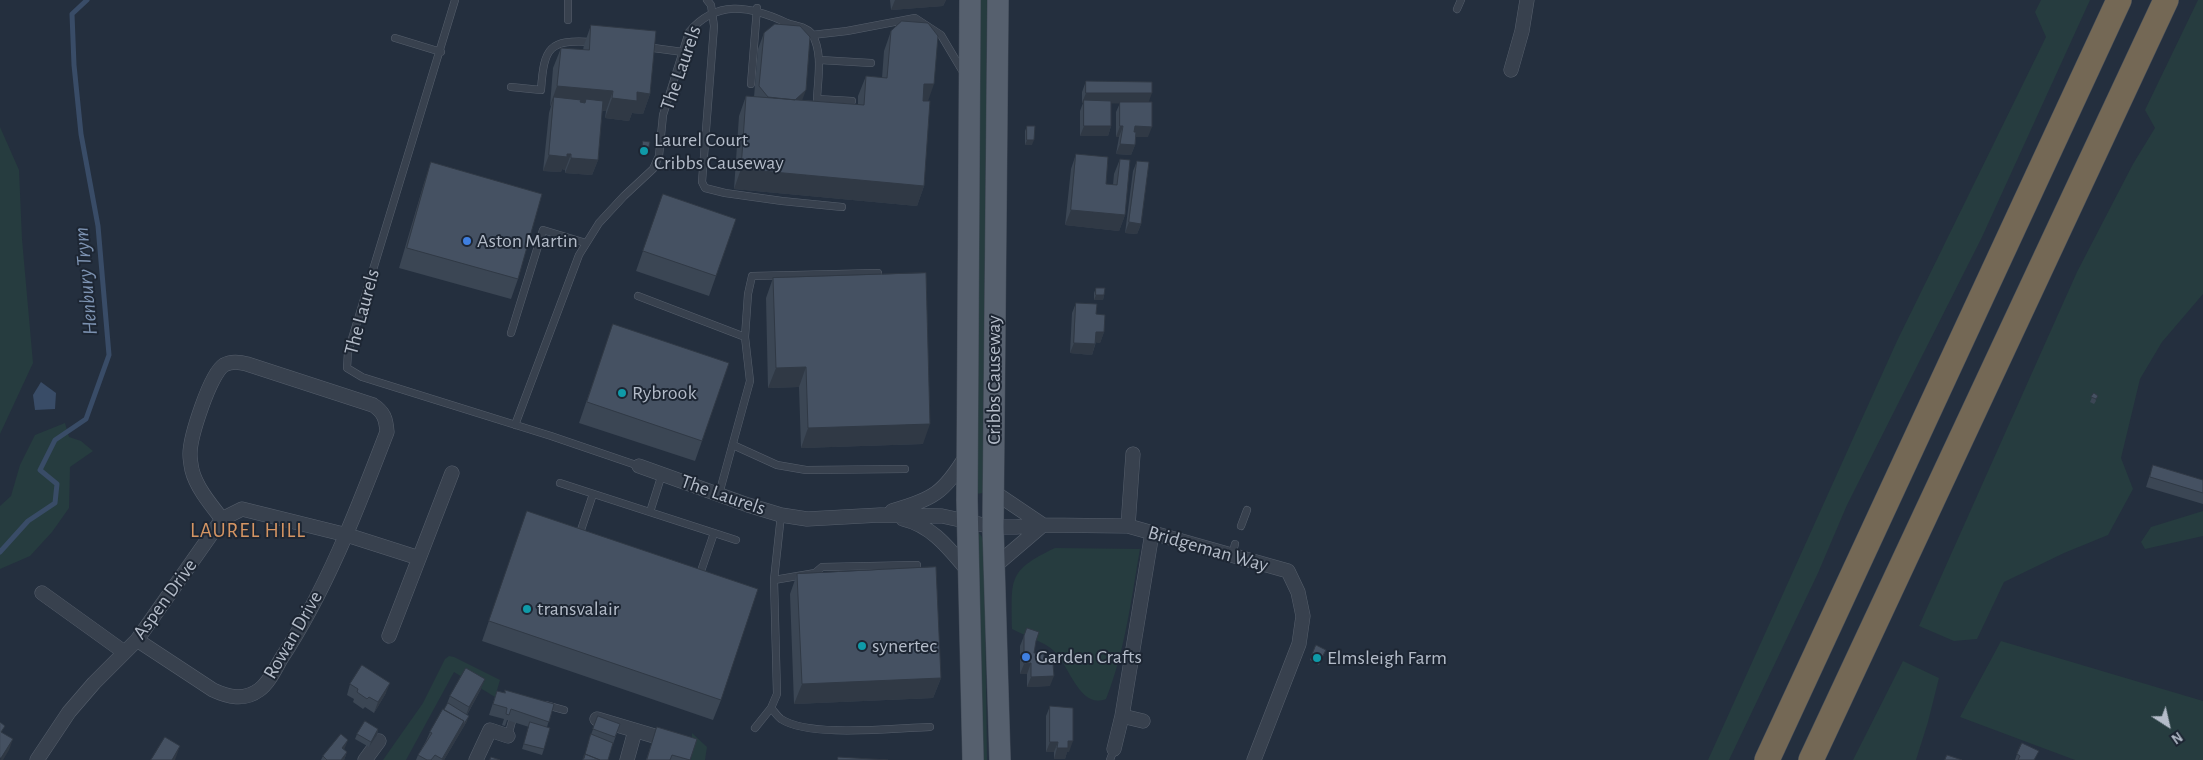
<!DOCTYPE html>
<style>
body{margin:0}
#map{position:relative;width:2203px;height:760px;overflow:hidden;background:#242f3e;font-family:"Alegreya Sans",sans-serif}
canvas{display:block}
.north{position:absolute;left:2143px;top:700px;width:50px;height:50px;-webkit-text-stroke:4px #1d2633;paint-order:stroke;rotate:145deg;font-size:14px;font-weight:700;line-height:20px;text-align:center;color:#b4bcc9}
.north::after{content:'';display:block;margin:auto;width:18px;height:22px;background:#b4bcc9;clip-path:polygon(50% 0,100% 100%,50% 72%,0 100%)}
</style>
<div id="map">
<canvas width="2203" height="760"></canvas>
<div class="north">N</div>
</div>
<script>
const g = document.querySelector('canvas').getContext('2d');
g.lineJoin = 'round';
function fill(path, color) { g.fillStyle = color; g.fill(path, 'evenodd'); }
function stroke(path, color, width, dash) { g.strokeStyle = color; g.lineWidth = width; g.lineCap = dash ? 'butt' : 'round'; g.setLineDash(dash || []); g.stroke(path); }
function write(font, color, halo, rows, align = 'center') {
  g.font = font + ' "Alegreya Sans",sans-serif'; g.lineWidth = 4; g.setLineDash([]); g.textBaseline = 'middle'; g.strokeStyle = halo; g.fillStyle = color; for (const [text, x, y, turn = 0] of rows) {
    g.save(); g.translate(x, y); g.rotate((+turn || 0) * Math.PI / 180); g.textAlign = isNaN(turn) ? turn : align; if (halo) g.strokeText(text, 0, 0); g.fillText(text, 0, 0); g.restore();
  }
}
const green = new Path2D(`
 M978,0H987L983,493L976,494Z
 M2041,0H2090L1982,237L1847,505L1818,573L1729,760H1708L1897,341L2046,37L2035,12Z
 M2198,0H2203V294L2162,342L2140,379L2121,458L2133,489L2108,535L2064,553L2004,582L1977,639L1954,641L1919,626L2077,272L2133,164L2155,128L2145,110Z
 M0,127L19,170L22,239L33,363L0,434Z
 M65,423L69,437L81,441L93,451L70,467L69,508L52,532L30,556L0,569V506L11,496L20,465L35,435Z
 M2203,511V536L2145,549L2141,542L2151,527Z
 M979,533L984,540L987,760H980L975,534Z
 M1055,548L1140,549C1131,600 1125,651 1106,699C1080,710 1069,665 1054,651C1045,642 1023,635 1012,629C1012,580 1006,571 1055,548Z
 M2001,641L2203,701V760H2075L1960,717Z
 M449,656L454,657L500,680L495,697L454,672L406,760H383L423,703L445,659Z
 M1903,661L1939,678L1928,722L1916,760H1853Z
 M692,733L707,747L705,760H691Z`);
const water = new Path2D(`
 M41,382L56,393L55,409L35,410L33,395Z`);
const stream = new Path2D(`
 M0,552L28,521L55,503L57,484L40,470L55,440L86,419L109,355L98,226L81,134L74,65L72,14L87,0`);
const service = new Path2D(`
 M455,0L348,352L347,368L362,377L551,436L639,466
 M707,0L711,5L714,26L702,182L705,188L725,193L782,201L842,207
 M1457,9L1461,0
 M568,20V0
 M812,35L847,31L915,18L941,35L963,72
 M395,38L441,52
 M646,47L683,52
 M820,60L871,63
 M751,84L757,8
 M511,87L541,90C544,47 549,39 593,42
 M638,296L745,337
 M511,333L543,230L586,243
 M515,425L579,255L599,223L624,196L653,169L659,156L663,115L689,32C716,0 749,5 787,23C795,26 807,27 812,34C823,53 818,77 817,99L852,101
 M733,445L777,465L806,470L905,469
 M560,483L736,540
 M719,494L750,381L745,337L748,294L752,276L878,273
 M650,512L662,474
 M1241,526L1247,510
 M579,536L593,494
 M1232,555L1235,544
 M699,577L714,533
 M774,580L815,573L822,567L917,565
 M546,705L564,710
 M771,708C774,711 777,716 781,719C810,738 894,728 930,727
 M755,728L771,708L777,694L774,580L781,515
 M508,736L514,714
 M1110,760L1114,749`);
const minor = new Path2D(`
 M1511,70L1522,31L1527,0
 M639,466L748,505L781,515L807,519L880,515L942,516L993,527H1016L1043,525L1128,526L1288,571L1298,592L1303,616L1299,644L1254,760
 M994,492L1043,525
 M892,511C934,498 943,494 966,456
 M903,519C933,526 950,550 969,572
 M1128,526L1133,454
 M995,566L1043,525
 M42,593L124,652
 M389,636L452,473
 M137,640L213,690C228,697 244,701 259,690C269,683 275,669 281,659C327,589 357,510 387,432C386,419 384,412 373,405L247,364C240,362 231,361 224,365C210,374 190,437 190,454C190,459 191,465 192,470C196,487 211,505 222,519
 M1122,716L1143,721
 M597,719L661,738
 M1114,749L1122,716L1152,533
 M37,760L69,712L94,683L137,640L222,519L242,509L347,535L419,558
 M365,760L379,741
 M476,760L490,730L508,736
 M627,760L635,731`);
const primary = new Path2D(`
 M970,0L967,500L973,760
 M998,0L993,527L1000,760`);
const motorway = new Path2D(`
 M1767,760L2119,0
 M1811,760L2166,0`);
const wall = new Path2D(`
 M890,0H946L943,6L891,10Z
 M591,25L650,94L643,114L632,113L629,121L605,118L606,111H602L598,160L592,175L565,173V170L562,169L561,172L543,171L549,113L551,106H550L553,68L561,48L583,50L584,45Z
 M891,31L928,101L924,186L917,206L734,189L739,116L746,96L754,97L758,49L764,33L802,100L858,104V96L866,76L882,78L884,51Z
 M1086,81L1149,102L1148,137H1136L1135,145L1131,155L1116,154L1119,137H1116V112L1120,103H1111V126L1108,136H1080V111L1083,103H1082V92Z
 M1027,126L1032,145H1025V131Z
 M1076,154L1106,184L1113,185L1114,174L1120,159L1125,215L1119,231L1065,225L1071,169Z
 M1137,161L1141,224L1137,234L1125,233L1133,171Z
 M431,162L518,279L511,299L399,268L424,183Z
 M663,194L716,276L709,296L636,271Z
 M773,278L923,444L801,448L799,387L768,388L766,298Z
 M1096,288L1104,295L1103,300H1094V293Z
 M1076,303L1096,314L1104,332L1100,343L1096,342L1092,355L1070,353L1072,313Z
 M613,324L702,441L695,461L579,423Z
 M2094,393L2096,401L2094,404L2090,402Z
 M2153,465L2203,480V504L2146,487Z
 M527,511L721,700L713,720L482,641Z
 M797,574L941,678L933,698L794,704L790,594Z
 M1024,636L1035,643L1034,653L1044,664L1050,686L1027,687V674H1020V646Z
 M1326,650L1319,665L1310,660L1312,655Z
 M350,684L386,693L374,713L365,707L363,709L353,702L354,699L347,695Z
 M481,689L467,715V721L444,760H416L418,755L426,741L430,732L446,706L450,696Z
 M497,691L554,704L547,727L544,749L542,755L522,749L529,727L507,720L505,726L502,725L504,719L489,715Z
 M1050,706L1069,752H1067L1065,759H1054V752H1046V716Z
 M598,716L620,724L613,744L589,740Z
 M657,727L690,760H646Z
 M378,729L377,735L369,747L355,739L357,734Z
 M344,750L347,752L344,760H321L323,756Z
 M2017,754L2035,760H2015Z`);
const shadedWall = new Path2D(`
 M895,0H946L943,6L891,10Z
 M924,84H934L927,104H917Z
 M557,86L613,91L606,111L583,109L585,103L586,99L582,109L554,97L551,106H550Z
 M806,90L800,106L763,112L768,97Z
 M637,92L650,94L643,114L632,113L629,121L605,118L612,98Z
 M1086,93H1152L1148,104L1084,103V100L1083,103H1082Z
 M1084,126H1111L1108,136H1080Z
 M1120,126H1123L1119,137H1116Z
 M1135,126L1152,127L1148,137H1131Z
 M1027,140H1034L1032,145H1025Z
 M1120,144L1135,145L1131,155L1116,154Z
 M642,149L648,150L647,156L640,155Z
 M567,154H571L565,170L562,169L561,172L543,171L549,155Z
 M571,158L598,160L592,175L565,173Z
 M741,169L924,186L917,206L734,189Z
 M1071,210L1125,215L1119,231L1065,225Z
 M1129,222L1141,224L1137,234L1125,233Z
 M1096,295H1104L1103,300H1094Z
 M1096,332H1104L1100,343L1092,342Z
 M1074,343L1095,344L1092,355L1070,353Z
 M806,367L799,387L768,388L776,368Z
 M930,424L923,444L801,448L808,428Z
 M1031,663L1027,674H1020L1024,664Z
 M1054,676L1050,686L1027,687L1031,677Z
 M941,678L933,698L794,704L802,684Z
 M485,679L481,689L465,718L469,707Z
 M390,683L386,693L374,713L378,702Z
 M469,716L467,721L444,760H442L464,721Z
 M378,729L377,735L369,747L371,742Z
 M13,739L9,750L3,760H0Z
 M348,740L344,750L342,748Z
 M1068,741H1073L1069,752H1067L1065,759H1054L1057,748Z
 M1050,742H1058L1054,752H1046Z
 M180,746L175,760H172Z
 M347,752L344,760H341Z`);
const building = new Path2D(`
 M902,21L928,23L938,36L934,84H924L923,101H930L924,186L741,169L746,96L864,105L866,76L887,78L891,31Z
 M775,24L800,26L810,37L806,90L795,100L768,97L759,86L764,33Z
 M591,25L656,31L650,94L637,92V101L612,98L613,91L557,86L561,48L589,50Z
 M1086,81L1152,82V93H1086Z
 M554,97L581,100L580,102L585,103L586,99L603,101L598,160L571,158V154H567V157L549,155Z
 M1084,100L1111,101V126H1084Z
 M1120,102H1152V127L1135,126L1134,132H1136L1135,145L1120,144L1123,126H1120Z
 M1027,126H1035L1034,140H1027Z
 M643,141L650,142L648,150L642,149Z
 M1076,154L1108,157L1106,184L1117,185L1120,159L1130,160L1125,215L1071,210Z
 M1137,161L1149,162L1141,224L1129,222Z
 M431,162L542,194L518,279L407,248Z
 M663,194L736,219L716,276L643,251Z
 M926,273L930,424L808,428L806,367L776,368L773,278Z
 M1096,288H1105L1104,295H1096Z
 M1076,303L1097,304L1096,314L1105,315L1104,332H1096L1095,344L1074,343Z
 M613,324L729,363L702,441L587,402Z
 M2094,393L2098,396L2096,399L2091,397Z
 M2153,465L2203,480V493L2150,477Z
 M527,511L758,589L721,700L489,621Z
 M936,567L941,678L802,684L797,574Z
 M1027,628L1039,632L1036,641L1034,653H1044V664H1053L1054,676L1031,677V663L1024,664V636Z
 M1316,645L1326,650L1321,659L1312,655Z
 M362,665L390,683L378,702L369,697L367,699L357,692L358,689L350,684Z
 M466,668L485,679L469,707L450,696Z
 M505,690L554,704L549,722L511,709L509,715L506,714L507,708L493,704L497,691L505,693Z
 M448,703L469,716L462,727L464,721L444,710Z
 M1050,706L1073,708V741H1068V748H1057L1058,742H1050Z
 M443,709L464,721L442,759L435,755L431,760H427L418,755L432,733L430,732Z
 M598,716L620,724L615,737L593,729Z
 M365,721L378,729L371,742L357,734Z
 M0,722L5,726L1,732L13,739L1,758H0Z
 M530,722L550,728L544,749L524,744Z
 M657,727L697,739L690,760L672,755L670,760H647Z
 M341,734L348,740L342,748L347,752L341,760H327L323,756Z
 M591,734L613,743L608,760H600L585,754L584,758Z
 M165,737L180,746L172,760H151Z
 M2022,743L2039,751L2034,760H2018L2020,756L2017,754Z
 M585,754L600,760H583Z
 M1947,755L1962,760H1945Z
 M491,757L500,760H490Z
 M838,757L888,760H838Z`);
const markers = [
 [644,151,5,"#0f9aa8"],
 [467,241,5,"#3f7fe0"],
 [622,393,5,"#0f9aa8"],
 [527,609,5,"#0f9aa8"],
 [862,646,5,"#0f9aa8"],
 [1026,657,5,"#3f7fe0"],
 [1317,658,5,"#0f9aa8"]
];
const streetNames = [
 ["The Laurels",681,68,-71],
 ["The Laurels",362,312,-75],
 ["Cribbs Causeway",994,380,-90],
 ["The Laurels",723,495,19],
 ["Bridgeman Way",1208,549,16],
 ["Aspen Drive",165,599,-54],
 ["Rowan Drive",293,635,-60]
];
const poiNames = [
 ["Laurel Court",654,140],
 ["Cribbs Causeway",654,163],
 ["Aston Martin",477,241],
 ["Rybrook",632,393],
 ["transvalair",537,609],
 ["synertec",872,646],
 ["Garden Crafts",1036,657],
 ["Elmsleigh Farm",1327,658]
];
const waterNames = [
 ["Henbury Trym",86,281,-95]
];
const neighbourhoodNames = [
 ["LAUREL HILL",248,531]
];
fill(green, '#263c3f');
fill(water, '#394c67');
stroke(stream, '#394c67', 5);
stroke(service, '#565f6c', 8);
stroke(minor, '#565f6c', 15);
stroke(primary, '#414a57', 22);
stroke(motorway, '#434c59', 26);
stroke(service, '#38414e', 7);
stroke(minor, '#38414e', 14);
stroke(primary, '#56606e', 21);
stroke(motorway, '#746855', 25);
fill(wall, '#3b4654');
fill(shadedWall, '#303945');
fill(building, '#455162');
stroke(building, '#303945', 1);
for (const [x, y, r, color] of markers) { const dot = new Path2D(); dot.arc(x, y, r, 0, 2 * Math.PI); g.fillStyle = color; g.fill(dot); stroke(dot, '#1d2633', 2); }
write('20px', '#b4bcc9', '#1d2633', streetNames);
write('20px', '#b4bcc9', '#1d2633', poiNames, 'left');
write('italic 21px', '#7c92b1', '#1d2633', waterNames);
g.letterSpacing = '1px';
write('21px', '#d59563', '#1d2633', neighbourhoodNames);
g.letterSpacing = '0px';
</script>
